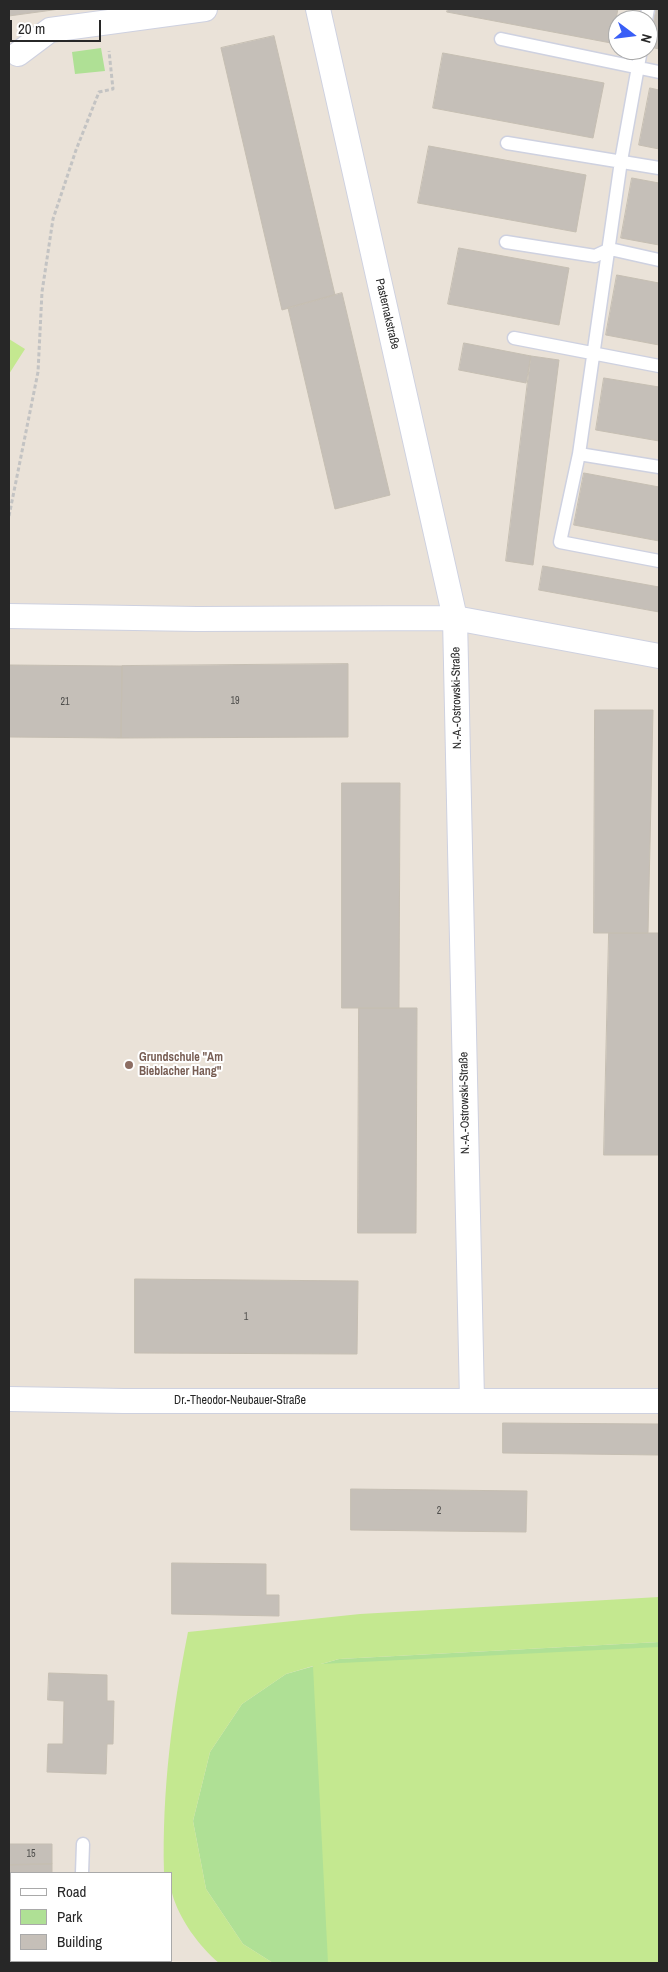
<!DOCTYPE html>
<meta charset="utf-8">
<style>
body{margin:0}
#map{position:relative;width:668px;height:1972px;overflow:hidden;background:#eae2d8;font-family:"Archivo Narrow",sans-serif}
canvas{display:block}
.frame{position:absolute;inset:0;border:10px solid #272727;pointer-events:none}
.legend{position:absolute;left:10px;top:1872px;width:162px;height:90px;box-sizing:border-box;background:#fff;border:1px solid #a9a9a9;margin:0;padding:6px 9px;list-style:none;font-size:15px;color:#272727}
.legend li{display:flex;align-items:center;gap:10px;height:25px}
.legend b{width:25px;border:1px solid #a9a9a9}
.north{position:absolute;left:608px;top:10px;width:50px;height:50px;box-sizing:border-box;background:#fff;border:1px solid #a9a9a9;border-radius:50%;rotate:105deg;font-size:14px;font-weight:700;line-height:20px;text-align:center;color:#272727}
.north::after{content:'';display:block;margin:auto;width:18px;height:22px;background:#395ef6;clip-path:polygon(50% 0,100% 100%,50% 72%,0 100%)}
.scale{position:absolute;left:10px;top:20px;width:91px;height:22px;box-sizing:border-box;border:2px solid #272727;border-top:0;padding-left:6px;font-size:15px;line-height:18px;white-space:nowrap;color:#272727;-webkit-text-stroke:4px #fff;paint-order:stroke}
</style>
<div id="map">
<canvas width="668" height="1972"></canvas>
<div class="frame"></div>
<ul class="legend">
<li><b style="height:6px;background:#fff"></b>Road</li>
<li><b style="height:14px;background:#afe095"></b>Park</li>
<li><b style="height:14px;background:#c5bfb8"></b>Building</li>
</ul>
<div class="north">N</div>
<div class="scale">20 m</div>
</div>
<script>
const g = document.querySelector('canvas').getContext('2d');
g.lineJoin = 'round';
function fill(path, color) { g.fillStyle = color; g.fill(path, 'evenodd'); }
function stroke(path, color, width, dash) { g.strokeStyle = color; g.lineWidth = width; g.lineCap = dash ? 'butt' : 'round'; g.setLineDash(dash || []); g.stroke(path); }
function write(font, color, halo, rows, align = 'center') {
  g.font = font + ' "Archivo Narrow",sans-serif'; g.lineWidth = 4; g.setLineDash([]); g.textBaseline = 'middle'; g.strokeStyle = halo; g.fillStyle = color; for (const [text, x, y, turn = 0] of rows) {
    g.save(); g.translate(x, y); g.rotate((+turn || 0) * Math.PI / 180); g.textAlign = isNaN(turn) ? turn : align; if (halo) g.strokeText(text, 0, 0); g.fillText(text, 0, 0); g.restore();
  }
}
const green = new Path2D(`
 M101,48L105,71L75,74L72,52Z
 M659,1642V1963H273L243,1944L206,1889L193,1821L210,1752L242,1704L286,1674L339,1659Z`);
const pitch = new Path2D(`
 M9,339L25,349L9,374Z
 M659,1597V1642L339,1659L321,1664L659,1647V1963H328L313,1666L286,1674L242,1704L210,1752L193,1821L206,1889L243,1944L273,1963H219C199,1946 179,1919 172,1893C170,1887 171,1879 171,1873L164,1872C162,1791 172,1712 188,1632L360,1614Z`);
const building = new Path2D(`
 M9,9H60L9,16Z
 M448,9H618L611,43L447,12Z
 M656,9H659V49L650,47Z
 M274,36L335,295L282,310L221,48Z
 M443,53L604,83L593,138L433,108Z
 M650,88L659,90V149L639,145Z
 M429,146L586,175L576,232L418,203Z
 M632,178L659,183V245L621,238Z
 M459,248L569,268L559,325L448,304Z
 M617,275L659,283V345L606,335Z
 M342,293L390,495L335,509L288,308Z
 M464,343L531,356L526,383L459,370Z
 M531,356L559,360L533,565L506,561Z
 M604,378L659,387V441L596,430Z
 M584,473L659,487V541L574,525Z
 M543,566L659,587V612L539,590Z
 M348,664V737L121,738L122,666Z
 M9,665L122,666L121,738L9,737Z
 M595,710H653L648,933H594Z
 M342,783H400L399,1008H342Z
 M609,933H659V1155H604Z
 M359,1008H417L416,1233H358Z
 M135,1279L358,1281L357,1354L135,1353Z
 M503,1423L659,1424V1455L503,1453Z
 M351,1489L527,1491L526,1532L351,1530Z
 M172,1563L266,1564V1595H279V1616L172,1614Z
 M49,1673L107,1675V1701H114L113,1744H107L106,1774L47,1772L48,1744H63L64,1701L48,1700Z
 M9,1844H52V1864L9,1865Z
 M52,1864V1873H11V1888H9V1865Z
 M9,1888H11V1908H9Z
 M9,1908H11V1933H9Z
 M9,1933H11V1958H9Z`);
const path = new Path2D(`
 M9,516L38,372L42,292L53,219L76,150L99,92L113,89L109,51`);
const service = new Path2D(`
 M646,20L648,9
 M501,39L659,72
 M641,50L621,161L579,454L560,542L659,561
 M507,143L659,168
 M506,242L595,256L610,249L659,260
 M514,338L659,366
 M579,454L659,467
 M82,1873L83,1844
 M82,1963V1961`);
const minor = new Path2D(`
 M318,9L455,618L472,1400
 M18,54L50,30L205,9
 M9,616L197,619L455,618L659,656
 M9,1399L124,1401H659`);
const markers = [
 [129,1065,5,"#8d6e63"]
];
const numberNames = [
 ["19",235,701],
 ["21",65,702],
 ["1",246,1317],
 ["2",439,1511],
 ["15",31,1854]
];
const streetNames = [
 ["Pasternakstraße",387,314,77],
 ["N.-A.-Ostrowski-Straße",457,698,-91],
 ["N.-A.-Ostrowski-Straße",465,1103,-91],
 ["Dr.-Theodor-Neubauer-Straße",240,1401]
];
const educationNames = [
 ["Grundschule \"Am",139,1058],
 ["Bieblacher Hang\"",139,1072]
];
fill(green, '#afe095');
fill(pitch, '#c4e890');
fill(building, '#c5bfb8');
stroke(building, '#c5beb2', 1);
stroke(service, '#ced1e0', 15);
stroke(minor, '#ced1e0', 26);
stroke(path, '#c3c3c3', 3, [4, 2.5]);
stroke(service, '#fff', 12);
stroke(minor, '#fff', 24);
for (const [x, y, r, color] of markers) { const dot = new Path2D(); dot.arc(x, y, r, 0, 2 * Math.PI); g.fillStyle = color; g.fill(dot); stroke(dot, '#fff', 2); }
write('10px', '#4e4d4b', null, numberNames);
write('12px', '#272727', '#fff', streetNames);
write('bold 12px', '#785e54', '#fff', educationNames, 'left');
</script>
